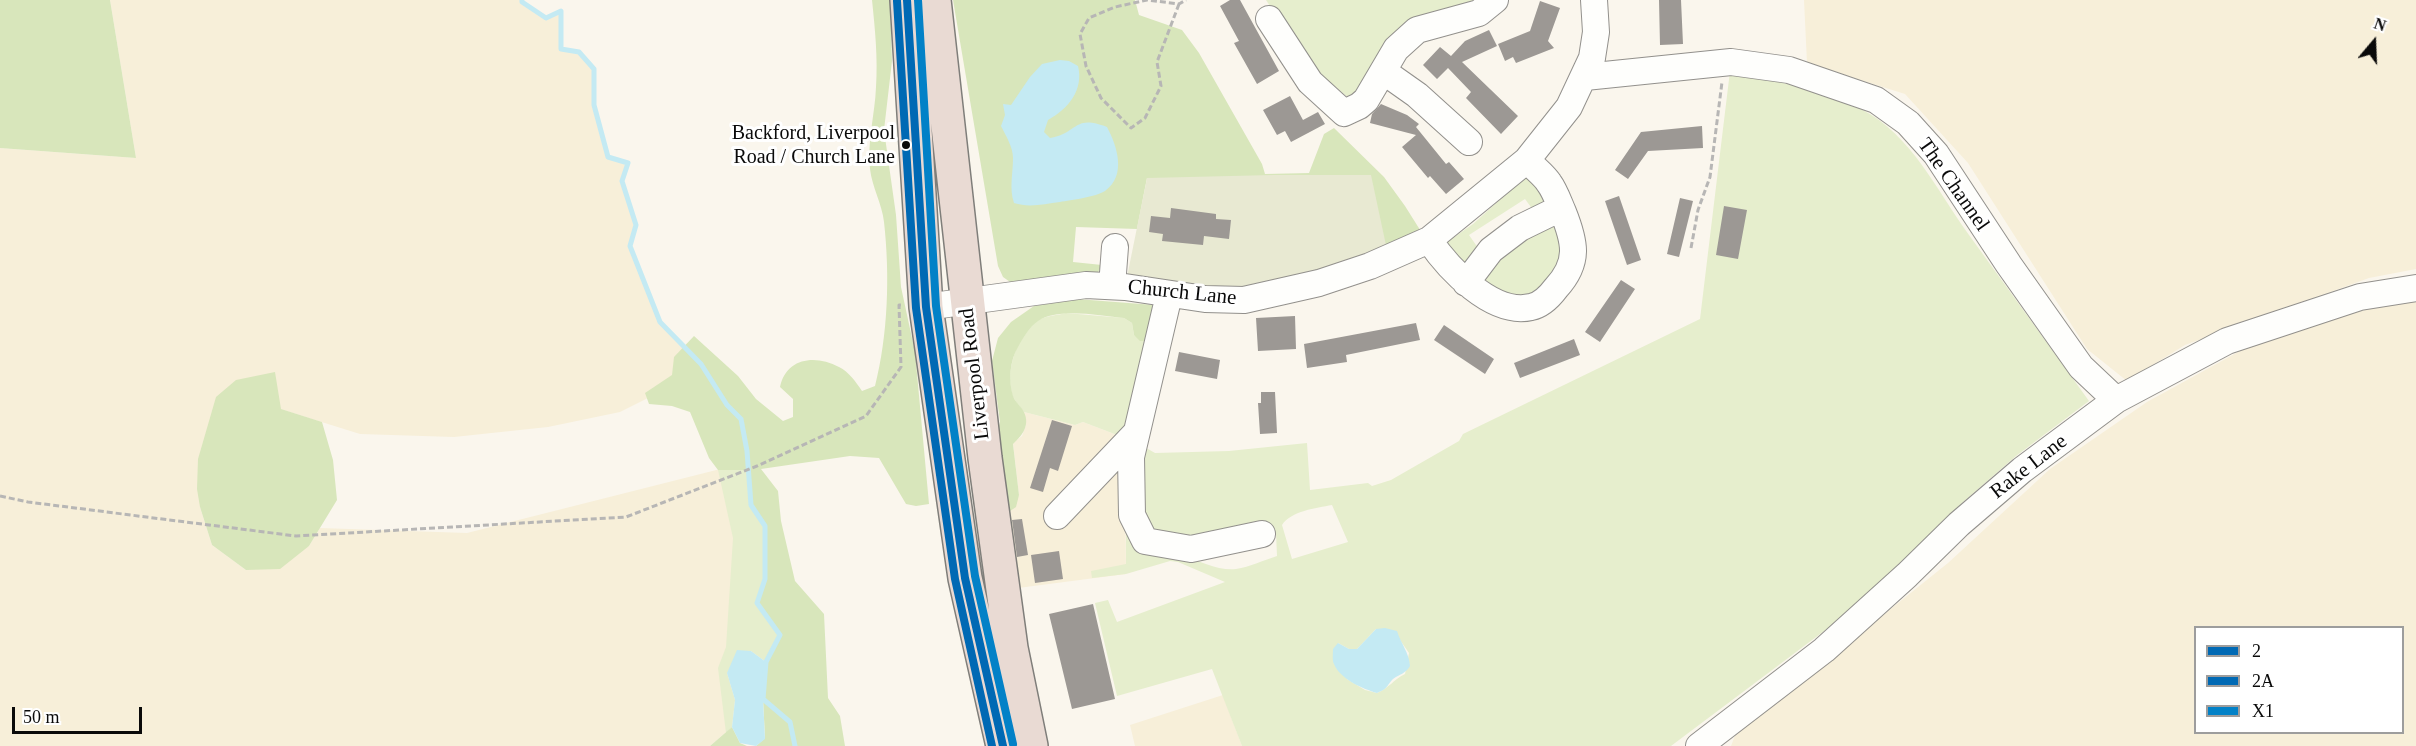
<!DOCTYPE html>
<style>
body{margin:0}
#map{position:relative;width:2416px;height:746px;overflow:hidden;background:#faf6ed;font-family:Georgia,serif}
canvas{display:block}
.legend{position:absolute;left:2194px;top:626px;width:210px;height:108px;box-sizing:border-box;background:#fff;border:2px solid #9d9d9d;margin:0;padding:8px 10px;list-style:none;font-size:18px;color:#0a0a0a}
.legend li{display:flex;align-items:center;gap:12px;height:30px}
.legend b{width:30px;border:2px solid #9d9d9d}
.north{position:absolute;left:2344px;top:12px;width:60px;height:60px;-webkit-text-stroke:4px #fff;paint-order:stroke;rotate:19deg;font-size:16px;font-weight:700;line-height:24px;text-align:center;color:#0a0a0a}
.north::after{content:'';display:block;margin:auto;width:21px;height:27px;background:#0a0a0a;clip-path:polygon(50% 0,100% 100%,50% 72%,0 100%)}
.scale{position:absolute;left:12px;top:707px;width:130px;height:27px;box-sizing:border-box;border:3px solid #0a0a0a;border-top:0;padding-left:8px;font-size:18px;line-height:21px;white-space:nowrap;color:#0a0a0a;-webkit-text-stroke:4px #fff;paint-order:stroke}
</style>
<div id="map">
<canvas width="2416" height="746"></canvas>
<ul class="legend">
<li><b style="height:8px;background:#0069b4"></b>2</li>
<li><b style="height:8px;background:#0069b4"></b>2A</li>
<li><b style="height:8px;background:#0281c7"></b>X1</li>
</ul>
<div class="north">N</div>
<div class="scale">50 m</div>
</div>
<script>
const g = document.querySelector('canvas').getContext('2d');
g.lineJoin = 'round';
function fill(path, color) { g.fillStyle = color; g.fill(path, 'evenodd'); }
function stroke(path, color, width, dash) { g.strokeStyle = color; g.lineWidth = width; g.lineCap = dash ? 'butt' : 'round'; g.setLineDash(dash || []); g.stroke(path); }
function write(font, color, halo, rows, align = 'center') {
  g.font = font + ' Georgia,serif'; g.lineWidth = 6; g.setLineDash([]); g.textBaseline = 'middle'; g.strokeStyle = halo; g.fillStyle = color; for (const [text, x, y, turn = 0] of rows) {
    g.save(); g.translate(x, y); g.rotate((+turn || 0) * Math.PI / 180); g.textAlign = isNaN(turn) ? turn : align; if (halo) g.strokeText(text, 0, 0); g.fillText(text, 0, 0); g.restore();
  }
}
const farmland = new Path2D(`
 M110,0H522V2L546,18L561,11V48L579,52L594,69V105L608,156L628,163L622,181L636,225L630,246L660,322L701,364L672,386L620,412L548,427L454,437L360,434L280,409L200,507L212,545L246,570L309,546L320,528L467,533L748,462L765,526L766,662L751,651L727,673L735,700L732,727L710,746H0V148L136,158Z
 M1804,0H2416V269L2369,278L2185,345L2127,381L2087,349L1968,163L1905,94L1807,63Z
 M2416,299V746H1731L1736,733L1948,563L2050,469L2147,402L2249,346L2337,316ZM2196,628H2402V732H2196Z
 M1024,412L1075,425L1083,422L1125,438L1126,574L1018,588L1007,513L1019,495L1013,443L1022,436L1026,425Z
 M1223,695L1242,746H1135L1130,725Z`);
const green = new Path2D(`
 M1266,0H1477L1406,24L1394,33L1350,99L1308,64Z
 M1730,71C1774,81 1820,89 1861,109C1912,135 1937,191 1969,235C2009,290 2049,346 2089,401L2016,456L1963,502L1864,601L1671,746H1242L1212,669L1117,696L1095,603L1108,600L1117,622L1225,582L1178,562L1170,561L1126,574L1092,578L1091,571L1126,564V496L1129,524C1154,538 1207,573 1236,569C1250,567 1264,560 1277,556L1276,533L1270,525L1167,540L1144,525L1141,445L1155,453L1229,451L1307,443L1310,490L1368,483L1372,486L1391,480L1459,441L1463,434L1700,319ZM1332,505L1348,542L1292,559L1282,525C1291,511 1316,508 1332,505ZM1376,629L1400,640L1409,653L1405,674C1393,680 1389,688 1377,693L1365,690L1347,679L1338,643L1349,649H1357Z
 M1525,177L1537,180L1550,200L1536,214L1525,199L1469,235L1483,255L1470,270L1446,249L1447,242L1473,224Z
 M1558,222L1568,259L1535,300L1484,287L1482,271L1516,239Z
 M1066,313L1124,318L1132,323L1134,335L1150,341L1125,438L1083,422L1075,425L1024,412C1021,408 1016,402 1013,397C1004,374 1017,333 1038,320C1046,316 1058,315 1066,313Z
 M748,462L751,505L765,526V579L757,603L780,635L766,662L751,651L727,673L735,700L732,727L726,733L718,668L726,647L733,538L718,470Z`);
const forest = new Path2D(`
 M0,0H110L136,158L0,148Z
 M872,0H890L892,61L884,130L896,215L901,287L915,352L929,504L916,506L906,504L879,458L850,456L761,469L778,491L781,521L795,581L824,614L828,698L840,716L845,746H756L765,738L763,699L766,662L780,635L757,603L765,579V526L751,505L748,470H718L709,458L690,412L672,406L649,404L645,393L672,375L674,357L694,336L738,376L756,399L783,421L793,417V399L780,387C786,358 815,354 839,367C849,372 856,382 862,391L875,386C888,335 890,275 884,222C882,204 872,187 870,169C867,141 875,114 876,87C878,58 875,29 872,0Z
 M953,0H1135L1139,15L1182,30L1199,53L1262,164L1265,174L1309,173L1324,134L1334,128L1384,177L1405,206L1422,233L1387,250L1147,178L1137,229L1076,227L1073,262L1102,265L1097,274L1013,284L1003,277L998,266Z
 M1077,299L1154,305L1150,341H1140L1134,335L1132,323L1124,318C1101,316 1058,307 1038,321C1029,327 1023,338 1018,347C1010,360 1008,381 1013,396C1015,402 1021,406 1024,412C1030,425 1023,435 1013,444L1019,495L1016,507L1007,513L994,445L1000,422L992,361L998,338L1011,322L1034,306Z
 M275,372L281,409L322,422L333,460L337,500L309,546L280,569L246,570L212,545L200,507L197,489L198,459L216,397L236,380Z
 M732,727L740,743L747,746H710Z`);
const cemetery = new Path2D(`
 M1273,175H1371L1387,250L1316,272L1231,293L1127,277L1147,178Z`);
const water = new Path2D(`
 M1060,60L1069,61L1078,66C1084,90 1068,109 1048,120L1044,132L1050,138C1079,133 1073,114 1107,127C1117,146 1127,175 1105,191C1096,197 1071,200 1060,202C1044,204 1029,208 1014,203C1009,188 1013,174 1013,158C1013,147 1006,136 1001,126L1005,115L1003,104L1011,105L1030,77L1042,64Z
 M1385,628L1397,631C1401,644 1409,652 1410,666C1405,674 1400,674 1393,679C1386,686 1389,688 1377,693C1363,689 1340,679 1334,664C1332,660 1333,654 1333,649L1338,643L1349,649H1357L1376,629Z
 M737,650L751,651L766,662L763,699L765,739L756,746L740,743L732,727L735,700L727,673Z`);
const stream = new Path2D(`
 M522,0V2L546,18L561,11V49L579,52L594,69V105L608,157L628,163L622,181L636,225L630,246L660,322L701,364L727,405L741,419L747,451L751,505L765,526V579L757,603L780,635L766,662L763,699L790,722L795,746`);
const building = new Path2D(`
 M1230,0H1240L1279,71L1257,84L1234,43L1239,41L1220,6Z
 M1659,0H1681L1683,44L1660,45Z
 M1540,1L1560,8L1548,41L1554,48L1516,63L1513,57L1505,61L1498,44L1530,31Z
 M1489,30L1497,46L1462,62L1518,116L1501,134L1466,98L1471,92L1448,68L1437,79L1423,65L1440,47L1451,56L1465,41Z
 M1290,96L1303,120L1318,112L1325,124L1291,142L1285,131L1277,135L1263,110Z
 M1381,104L1407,115L1419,124L1416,127L1446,164L1449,162L1464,179L1446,194L1430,176L1428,178L1402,147L1416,135L1370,123L1372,114Z
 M1702,126L1703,148L1648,151L1628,179L1615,170L1641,132Z
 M1619,196L1641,260L1627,265L1605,201Z
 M1680,198L1693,201L1679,257L1667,254Z
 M1724,206L1747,210L1738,259L1716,255Z
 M1171,208L1216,214V219L1231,220L1229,239L1204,236L1203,245L1162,241L1163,234L1149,232L1151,216L1170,218Z
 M1621,280L1635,289L1600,342L1585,332Z
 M1295,316L1296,349L1258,351L1256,318Z
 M1416,323L1420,340L1346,355L1347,362L1307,368L1304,344Z
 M1444,325L1494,359L1485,374L1434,340Z
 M1574,339L1580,355L1520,378L1514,363Z
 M1179,352L1220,360L1217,379L1175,371Z
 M1261,392H1275L1277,433L1260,434L1258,403H1261Z
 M1052,420L1072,426L1058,471L1050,468L1043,492L1030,488Z
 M1022,519L1028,555L1017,557L1012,520Z
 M1059,551L1063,579L1035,583L1031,555Z
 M1093,604L1115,699L1072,709L1049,614Z`);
const path = new Path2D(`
 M1179,4L1157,62L1161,86L1145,118L1131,128L1101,98L1086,66L1080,34L1089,18L1115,7L1147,0L1179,4L1186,0
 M1691,248L1698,210L1710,177L1722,82
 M0,496L28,502L296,536L626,517L757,466L866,416L901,367L899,305H902`);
const minor = new Path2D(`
 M1269,19L1310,82L1344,113L1359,106L1366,100L1396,49L1417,30L1479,13L1495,0
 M1383,71L1417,95L1469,142
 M1585,77L1731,62L1789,70L1876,100L1908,123L1936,154L2009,265L2081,367L2116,400
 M1429,240C1448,268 1492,316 1531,307C1541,305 1550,296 1556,288C1580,262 1575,242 1563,212C1559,203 1555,191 1549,183C1544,175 1534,168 1527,160
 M1466,283L1491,250L1520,228L1561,208
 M1112,286L1115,247
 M1169,295L1131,457L1132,515L1145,541L1191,549L1262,534
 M926,307L1086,285L1125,287L1205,299L1244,300L1319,283L1370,266L1429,240L1527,160L1569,107L1592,58L1596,32L1594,0
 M1057,516L1136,433
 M1699,746L1824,650L1907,575L1959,524L2022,470L2116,400L2227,341L2360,297L2416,288`);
const highway = new Path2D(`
 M907,0L926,307L965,578L1003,746
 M934,0L985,458L1011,648L1031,746`);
const bus1 = new Path2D(`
 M907,0L926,307L965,578L1003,746`);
const bus2 = new Path2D(`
 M897,1L916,308L955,579L992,746`);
const bus3 = new Path2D(`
 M918,0L936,306L975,576L1013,744`);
const markers = [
 [906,145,5,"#0a0a0a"]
];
const busNames = [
 ["Backford, Liverpool",895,134],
 ["Road / Church Lane",895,158]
];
const streetNames = [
 ["The Channel",1953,185,55],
 ["Church Lane",1182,293,6],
 ["Liverpool Road",975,374,-97],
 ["Rake Lane",2029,467,-38]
];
fill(farmland, '#f7efd9');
fill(green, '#e6eecd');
fill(forest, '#d8e6bb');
fill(cemetery, '#e8e9d2');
fill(water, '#c4eaf3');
stroke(stream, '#c4eaf3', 5);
fill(building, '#9c9894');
stroke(minor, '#92908c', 28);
stroke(highway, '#7f7e7a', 36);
stroke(path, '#b7b6b5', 3, [6, 3]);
stroke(minor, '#fefefc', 26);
stroke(highway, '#e9dad3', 33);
stroke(bus1, '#0069b4', 8);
stroke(bus2, '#0069b4', 8);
stroke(bus3, '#0281c7', 8);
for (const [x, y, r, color] of markers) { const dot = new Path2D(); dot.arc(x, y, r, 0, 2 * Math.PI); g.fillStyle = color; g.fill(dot); stroke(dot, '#fff', 2); }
write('20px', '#0a0a0a', '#fff', busNames, 'right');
write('21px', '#0a0a0a', '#fff', streetNames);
</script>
